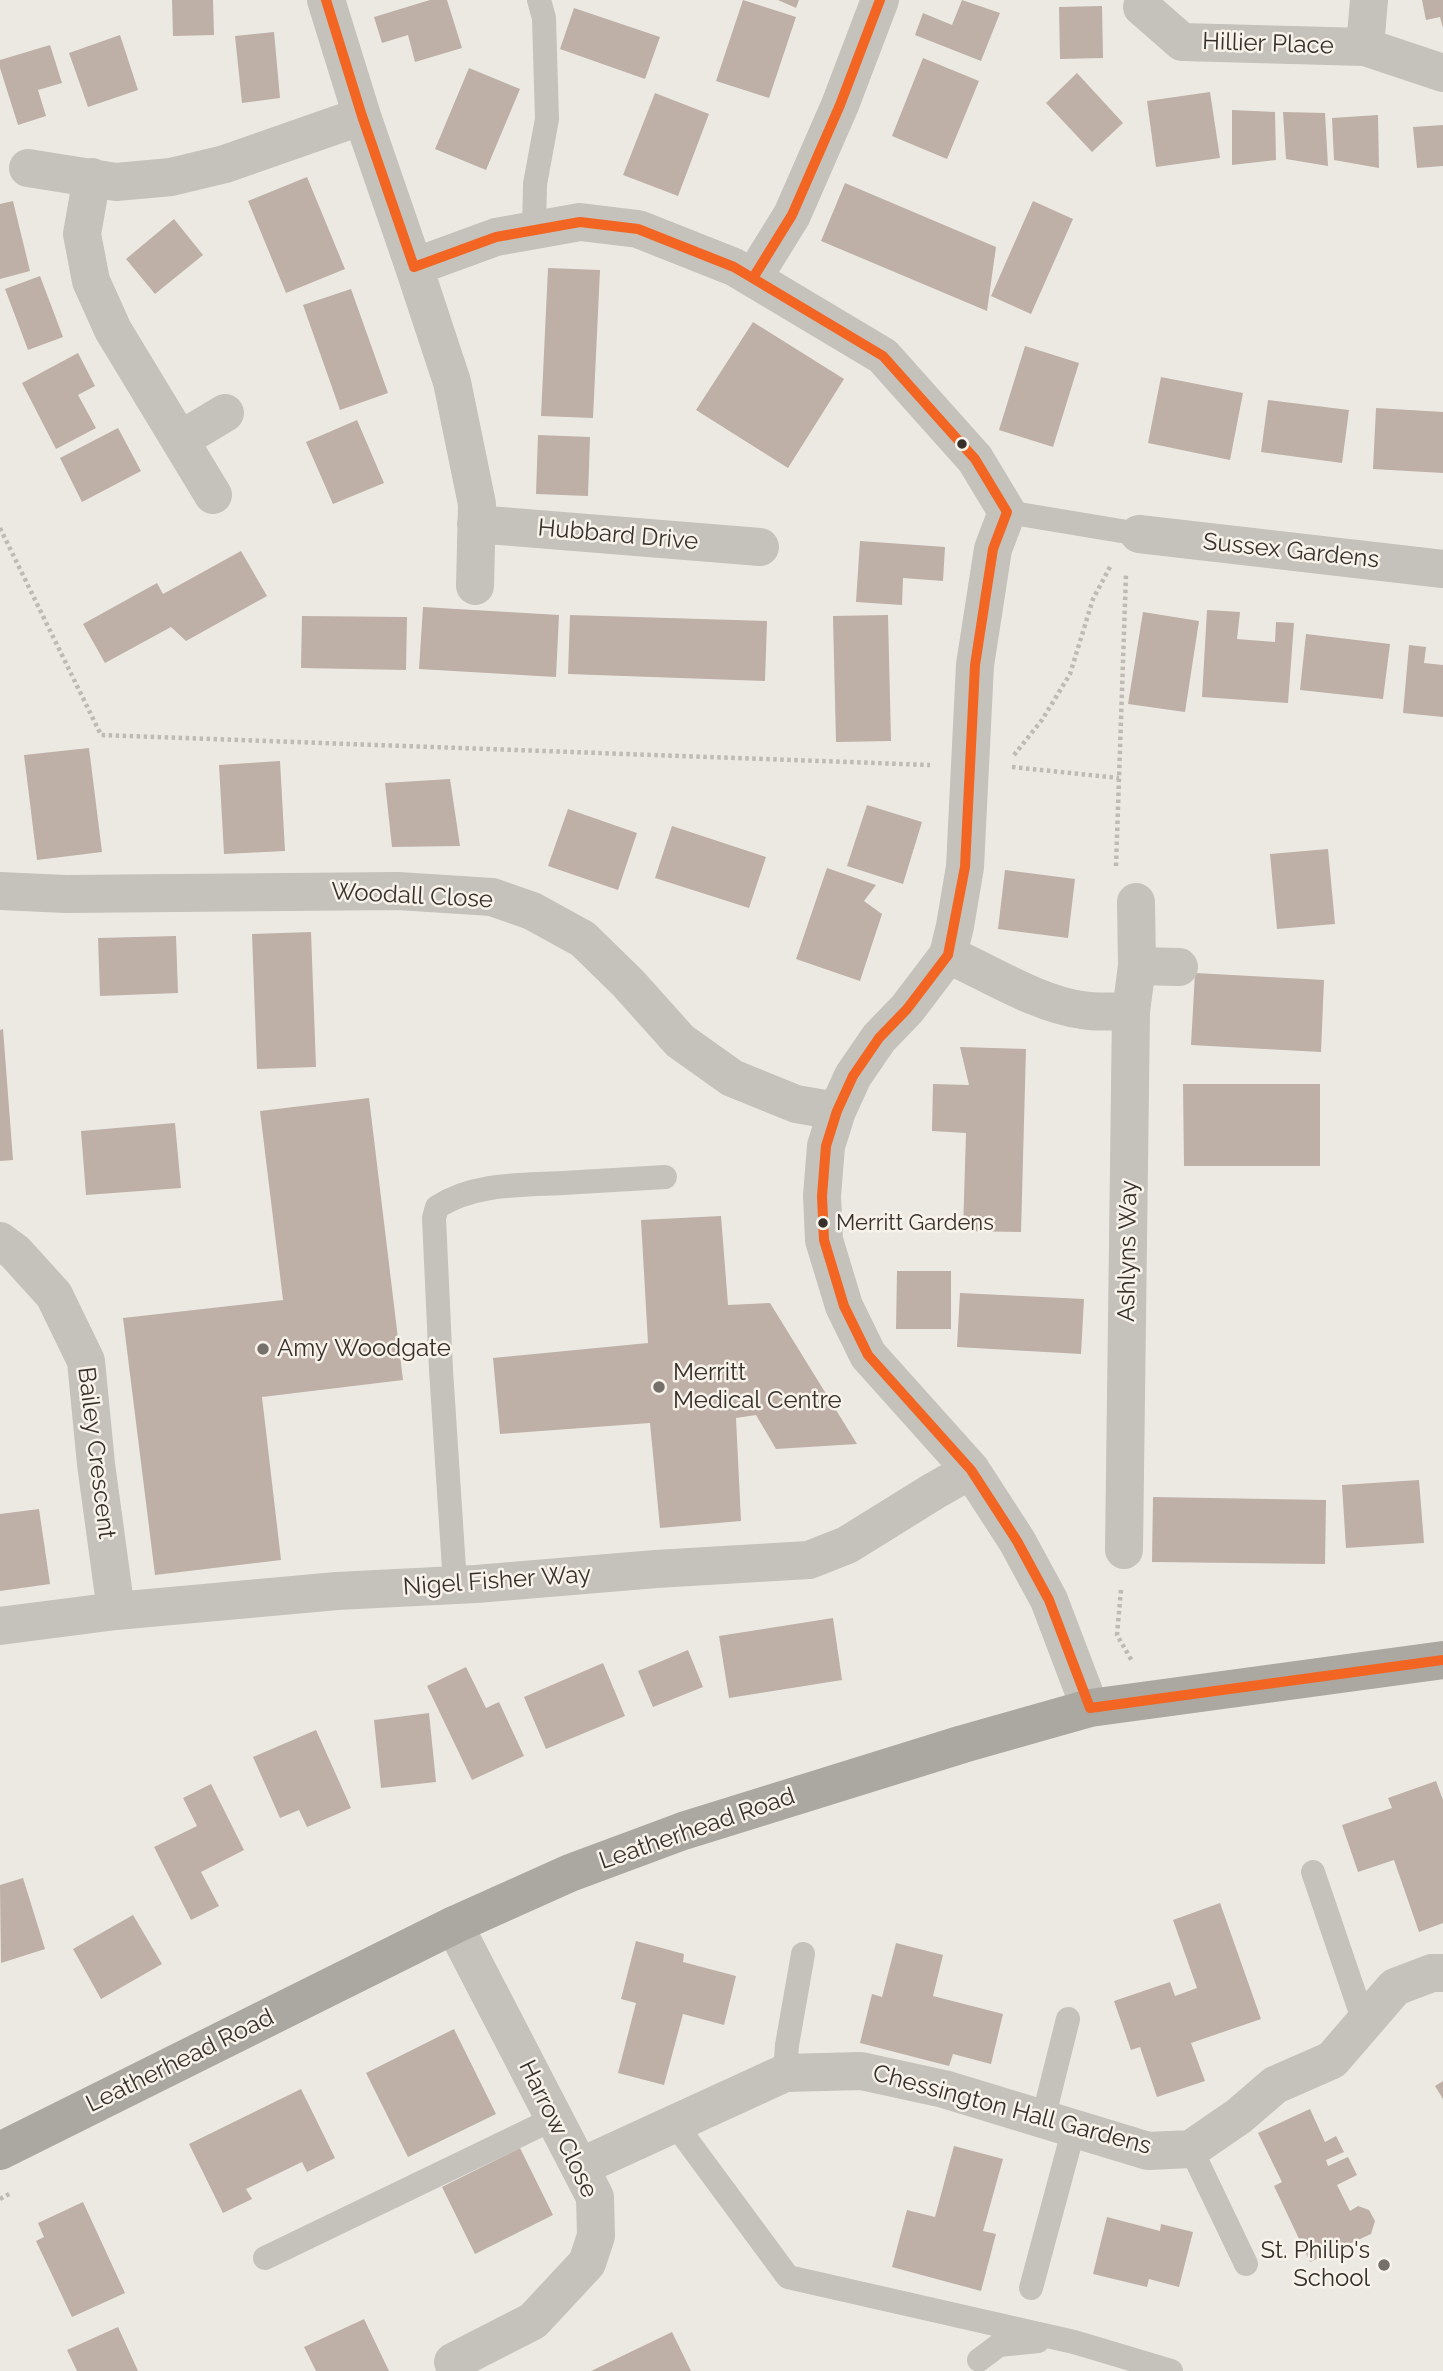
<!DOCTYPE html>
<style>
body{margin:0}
canvas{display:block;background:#ece9e2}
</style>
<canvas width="1443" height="2371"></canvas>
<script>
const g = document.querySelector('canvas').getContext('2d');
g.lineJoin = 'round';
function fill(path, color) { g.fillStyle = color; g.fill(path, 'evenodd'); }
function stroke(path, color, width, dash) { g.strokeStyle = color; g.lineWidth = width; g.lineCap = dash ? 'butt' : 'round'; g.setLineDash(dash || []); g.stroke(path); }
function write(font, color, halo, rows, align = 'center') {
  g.font = font + ' Raleway,sans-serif'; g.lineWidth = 5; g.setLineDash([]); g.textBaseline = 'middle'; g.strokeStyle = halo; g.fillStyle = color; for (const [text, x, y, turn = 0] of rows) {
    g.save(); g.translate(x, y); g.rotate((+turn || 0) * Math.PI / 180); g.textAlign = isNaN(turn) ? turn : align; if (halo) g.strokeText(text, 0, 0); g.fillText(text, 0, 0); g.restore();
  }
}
const building = new Path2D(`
 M172,0H213L214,35L173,36Z
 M430,0H447L462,48L415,62L408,35L382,43L374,17Z
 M743,0L796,17L769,98L716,81Z
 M778,0H799L796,8Z
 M962,0L1000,13L981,61L915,35L923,13L952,25Z
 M1422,0H1443V28L1440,17L1426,20Z
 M1102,6L1103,58L1060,59L1059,7Z
 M574,8L660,37L645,79L560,49Z
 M274,32L280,98L242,103L235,36Z
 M120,35L138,90L88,107L69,53Z
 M50,45L62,83L38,90L46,116L18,125L0,68V60Z
 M923,58L979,81L947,159L892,136Z
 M469,68L520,89L486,170L435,149Z
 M1077,73L1123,123L1092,152L1046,103Z
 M1210,92L1220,158L1156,167L1147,101Z
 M655,93L709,114L678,196L623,175Z
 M1232,110L1275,112L1276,160L1232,165Z
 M1283,112L1325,113L1328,166L1286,159Z
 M1378,115L1379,168L1334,160L1332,118Z
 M1443,125V166L1417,168L1413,127Z
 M307,177L345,269L286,293L248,201Z
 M845,183L996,247L987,311L821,241Z
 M13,201L30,271L0,279V204Z
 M1033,201L1073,219L1031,314L991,296Z
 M174,219L203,255L155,294L126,259Z
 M548,268L600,270L593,418L541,416Z
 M40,276L63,337L28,350L5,289Z
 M351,289L388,393L340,410L303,305Z
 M753,322L844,379L788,468L696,410Z
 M1025,346L1079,363L1053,447L999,430Z
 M78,353L95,386L78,395L96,428L56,449L22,383Z
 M1161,377L1243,393L1230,460L1148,443Z
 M1268,400L1349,410L1342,463L1261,452Z
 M1376,408L1443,412V473L1373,469Z
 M357,420L384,483L333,504L306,442Z
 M118,428L141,471L82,502L60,458Z
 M538,435L590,437L588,496L536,494Z
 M860,541L945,547L943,581L903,578L902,605L856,602Z
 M241,551L267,596L186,641L171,627L105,663L83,624L157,583L163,594Z
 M423,607L559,615L556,677L419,669Z
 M1207,610L1240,612L1237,639L1275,642L1276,622L1294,623L1288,703L1202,697Z
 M1143,612L1199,621L1185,712L1128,704Z
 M570,615L767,621L765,681L568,674Z
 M888,615L891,741L836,742L833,616Z
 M302,616L407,617L406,670L301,668Z
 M1306,634L1390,644L1383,699L1300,690Z
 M1409,645L1426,647L1424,663L1443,665V717L1403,713Z
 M89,748L102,852L37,860L24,755Z
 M280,761L285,851L224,854L219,765Z
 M450,779L460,846L392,847L385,783Z
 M867,805L922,822L903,884L847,866Z
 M568,809L637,833L618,890L548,866Z
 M672,826L766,857L749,908L655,878Z
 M1328,849L1335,924L1277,929L1270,854Z
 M827,868L876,885L864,901L882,914L860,981L796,959Z
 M1005,870L1075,879L1068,938L998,929Z
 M311,932L316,1067L257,1069L252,934Z
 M176,936L178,993L100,996L98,938Z
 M1195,973L1324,980L1321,1052L1191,1045Z
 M3,1029L13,1160L0,1161V1030Z
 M960,1047L1026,1049L1021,1232L963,1231L966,1133L932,1131L933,1084L969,1085Z
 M1183,1084H1320V1166H1184Z
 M369,1098L403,1380L262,1397L281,1560L155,1575L123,1318L283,1300L260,1111Z
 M175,1123L181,1188L86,1195L81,1131Z
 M721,1216L728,1305L770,1303L857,1444L776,1449L756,1415L736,1418L741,1521L660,1528L650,1423L500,1434L493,1358L648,1343L641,1220Z
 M897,1271H951V1329H896Z
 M960,1293L1084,1299L1081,1354L957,1347Z
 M1419,1480L1424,1543L1346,1548L1342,1485Z
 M1153,1497L1326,1500L1325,1564L1152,1562Z
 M39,1509L50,1584L0,1591V1514Z
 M833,1618L842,1680L729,1698L719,1636Z
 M688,1650L703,1687L653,1707L638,1671Z
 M603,1663L625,1716L546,1749L524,1697Z
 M466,1667L486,1708L499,1702L524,1756L472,1780L427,1686Z
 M429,1713L436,1782L381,1788L374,1720Z
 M316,1730L351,1808L307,1827L299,1810L280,1818L253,1757Z
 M1436,1781L1443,1800V1923L1419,1932L1394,1860L1358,1872L1342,1825L1392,1808L1388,1798Z
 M211,1784L244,1850L201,1872L219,1906L191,1920L154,1847L197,1826L183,1798Z
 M23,1878L45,1949L1,1963L0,1885Z
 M1220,1903L1261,2019L1191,2043L1205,2081L1157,2097L1140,2047L1131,2050L1114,2001L1170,1982L1175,1996L1197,1988L1173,1920Z
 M133,1915L162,1964L101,1999L73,1949Z
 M636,1941L684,1954L683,1962L736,1976L724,2025L683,2014L664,2085L618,2073L636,2003L621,1999Z
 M896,1943L943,1955L933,1996L1003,2014L991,2064L953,2054L949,2066L860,2043L872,1994L882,1997Z
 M454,2029L496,2114L408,2157L366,2073Z
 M1443,2081V2099L1435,2086Z
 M301,2089L335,2158L307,2172L302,2162L246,2189L252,2199L223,2213L189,2144Z
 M1310,2109L1325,2142L1336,2136L1344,2152L1326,2160L1328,2166L1348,2157L1357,2175L1337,2185L1350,2211L1358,2206L1369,2210L1375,2221L1371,2234L1310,2262L1274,2186L1282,2182L1258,2133Z
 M954,2146L1003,2159L983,2231L996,2234L981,2291L892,2267L907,2210L935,2217Z
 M520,2148L553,2215L475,2254L442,2187Z
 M83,2202L125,2293L72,2317L36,2241L44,2237L38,2223Z
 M1107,2217L1160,2231L1161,2224L1193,2232L1179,2287L1149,2279L1147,2287L1093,2274Z
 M364,2319L389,2371H316L304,2347Z
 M118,2327L138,2371H77L67,2350Z
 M672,2332L691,2371H591Z`);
const path = new Path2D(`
 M0,528L101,735L930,765
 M1014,755L1042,720L1070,674L1093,599L1111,565
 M1012,767L1119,778
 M1116,866L1126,574
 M1121,1590L1117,1635L1132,1661
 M0,2199L11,2193`);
const lane = new Path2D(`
 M534,230L535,184L547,119L544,18L539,0
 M1007,512L1139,534
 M455,1584L441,1370L434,1218L437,1207C474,1183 521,1185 563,1183C597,1181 631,1179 665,1177
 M1313,1872L1364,2022
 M785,2073L787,2045L803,1954
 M1043,2119L1068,2019
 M675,2124L788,2277L1074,2342L1171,2371
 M1191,2149L1246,2264
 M265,2258L555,2118
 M1031,2288L1074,2128
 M979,2360L999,2345L1038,2341`);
const street = new Path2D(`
 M326,0L362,116L414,267L496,237L580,222L638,229L734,267L883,356L975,459L1007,512L993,549L975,665L965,867L955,926L948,955L907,1009L879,1038L853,1076L837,1111L826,1146L822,1196L824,1240L844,1306L868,1355L971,1470L1017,1541L1049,1600L1090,1708
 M1142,7L1182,42L1365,47L1443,73
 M1365,47L1369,0
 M28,168L116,182L171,177L225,164L362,116
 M92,177L82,234L91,281L113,330L213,495
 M414,267L452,382L477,504L475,586
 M753,278L792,215L840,105L880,0
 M180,440L225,413
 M476,524L760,547
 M1139,534L1443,569
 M0,891L66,894L398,891L492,897L532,911L583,939L628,983L680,1041L732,1078L796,1104L837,1111
 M948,955C990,973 1037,1004 1082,1010C1098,1013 1115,1011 1131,1011
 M1137,966L1179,967
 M0,1241L15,1252L54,1295L86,1361L96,1464L116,1611
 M1124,1550L1131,1011L1137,966L1136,902
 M0,1626L116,1611L337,1591L476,1584L656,1569L809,1560L847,1545L934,1491L971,1470
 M580,2167L785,2073L861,2071L944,2089L1148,2151L1191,2149L1239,2116L1275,2085L1332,2060L1395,1987L1432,1973H1443
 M453,2362L533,2321L587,2263L596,2236L595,2197L454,1925`);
const highway = new Path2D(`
 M0,2151L454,1925L570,1873L683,1831L963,1744L1090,1708L1443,1660`);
const bus1 = new Path2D(`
 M326,0L362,116L414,267L496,237L580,222L638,229L734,267L883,356L975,459L1007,512L993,549L975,665L965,867L948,955L907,1009L879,1038L853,1076L837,1111L826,1146L822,1196L824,1240L844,1306L868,1355L971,1470L1017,1541L1049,1600L1090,1708
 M753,278L792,215L840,105L880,0
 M1090,1708L1443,1660`);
const markers = [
 [962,444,6,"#362f2a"],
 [823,1223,6,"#362f2a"],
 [263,1349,7,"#76706a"],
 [659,1387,7,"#76706a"],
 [1384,2265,7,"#76706a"]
];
const busNames = [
 ["Merritt Gardens",836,1223]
];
const streetNames = [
 ["Hillier Place",1268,44,2],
 ["Hubbard Drive",618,535,5],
 ["Sussex Gardens",1291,551,6],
 ["Woodall Close",412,896,3],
 ["Ashlyns Way",1128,1251,-89],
 ["Bailey Crescent",96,1453,83],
 ["Nigel Fisher Way",497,1581,-4],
 ["Leatherhead Road",697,1829,-19],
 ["Leatherhead Road",180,2061,-26],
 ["Chessington Hall Gardens",1012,2110,15],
 ["Harrow Close",558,2129,64]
];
const poiNames = [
 ["Amy Woodgate",277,1349],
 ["Merritt",673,1373],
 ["Medical Centre",673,1401],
 ["St. Philip's",1370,2251,"right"],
 ["School",1370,2279,"right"]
];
fill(building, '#beb0a6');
stroke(path, '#bebab4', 4.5, [3.5, 3.5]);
stroke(lane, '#c5c1bb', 24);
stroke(street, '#c5c1bb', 38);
stroke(highway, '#aba8a1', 38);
stroke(bus1, '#f26522', 10);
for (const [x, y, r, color] of markers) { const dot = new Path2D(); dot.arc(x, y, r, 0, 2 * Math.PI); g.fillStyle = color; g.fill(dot); stroke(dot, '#f8f3ea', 2.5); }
write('22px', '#362f2a', '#f8f3ea', busNames, 'left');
write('24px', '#362f2a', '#f8f3ea', streetNames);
write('24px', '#362f2a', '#f8f3ea', poiNames, 'left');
</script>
